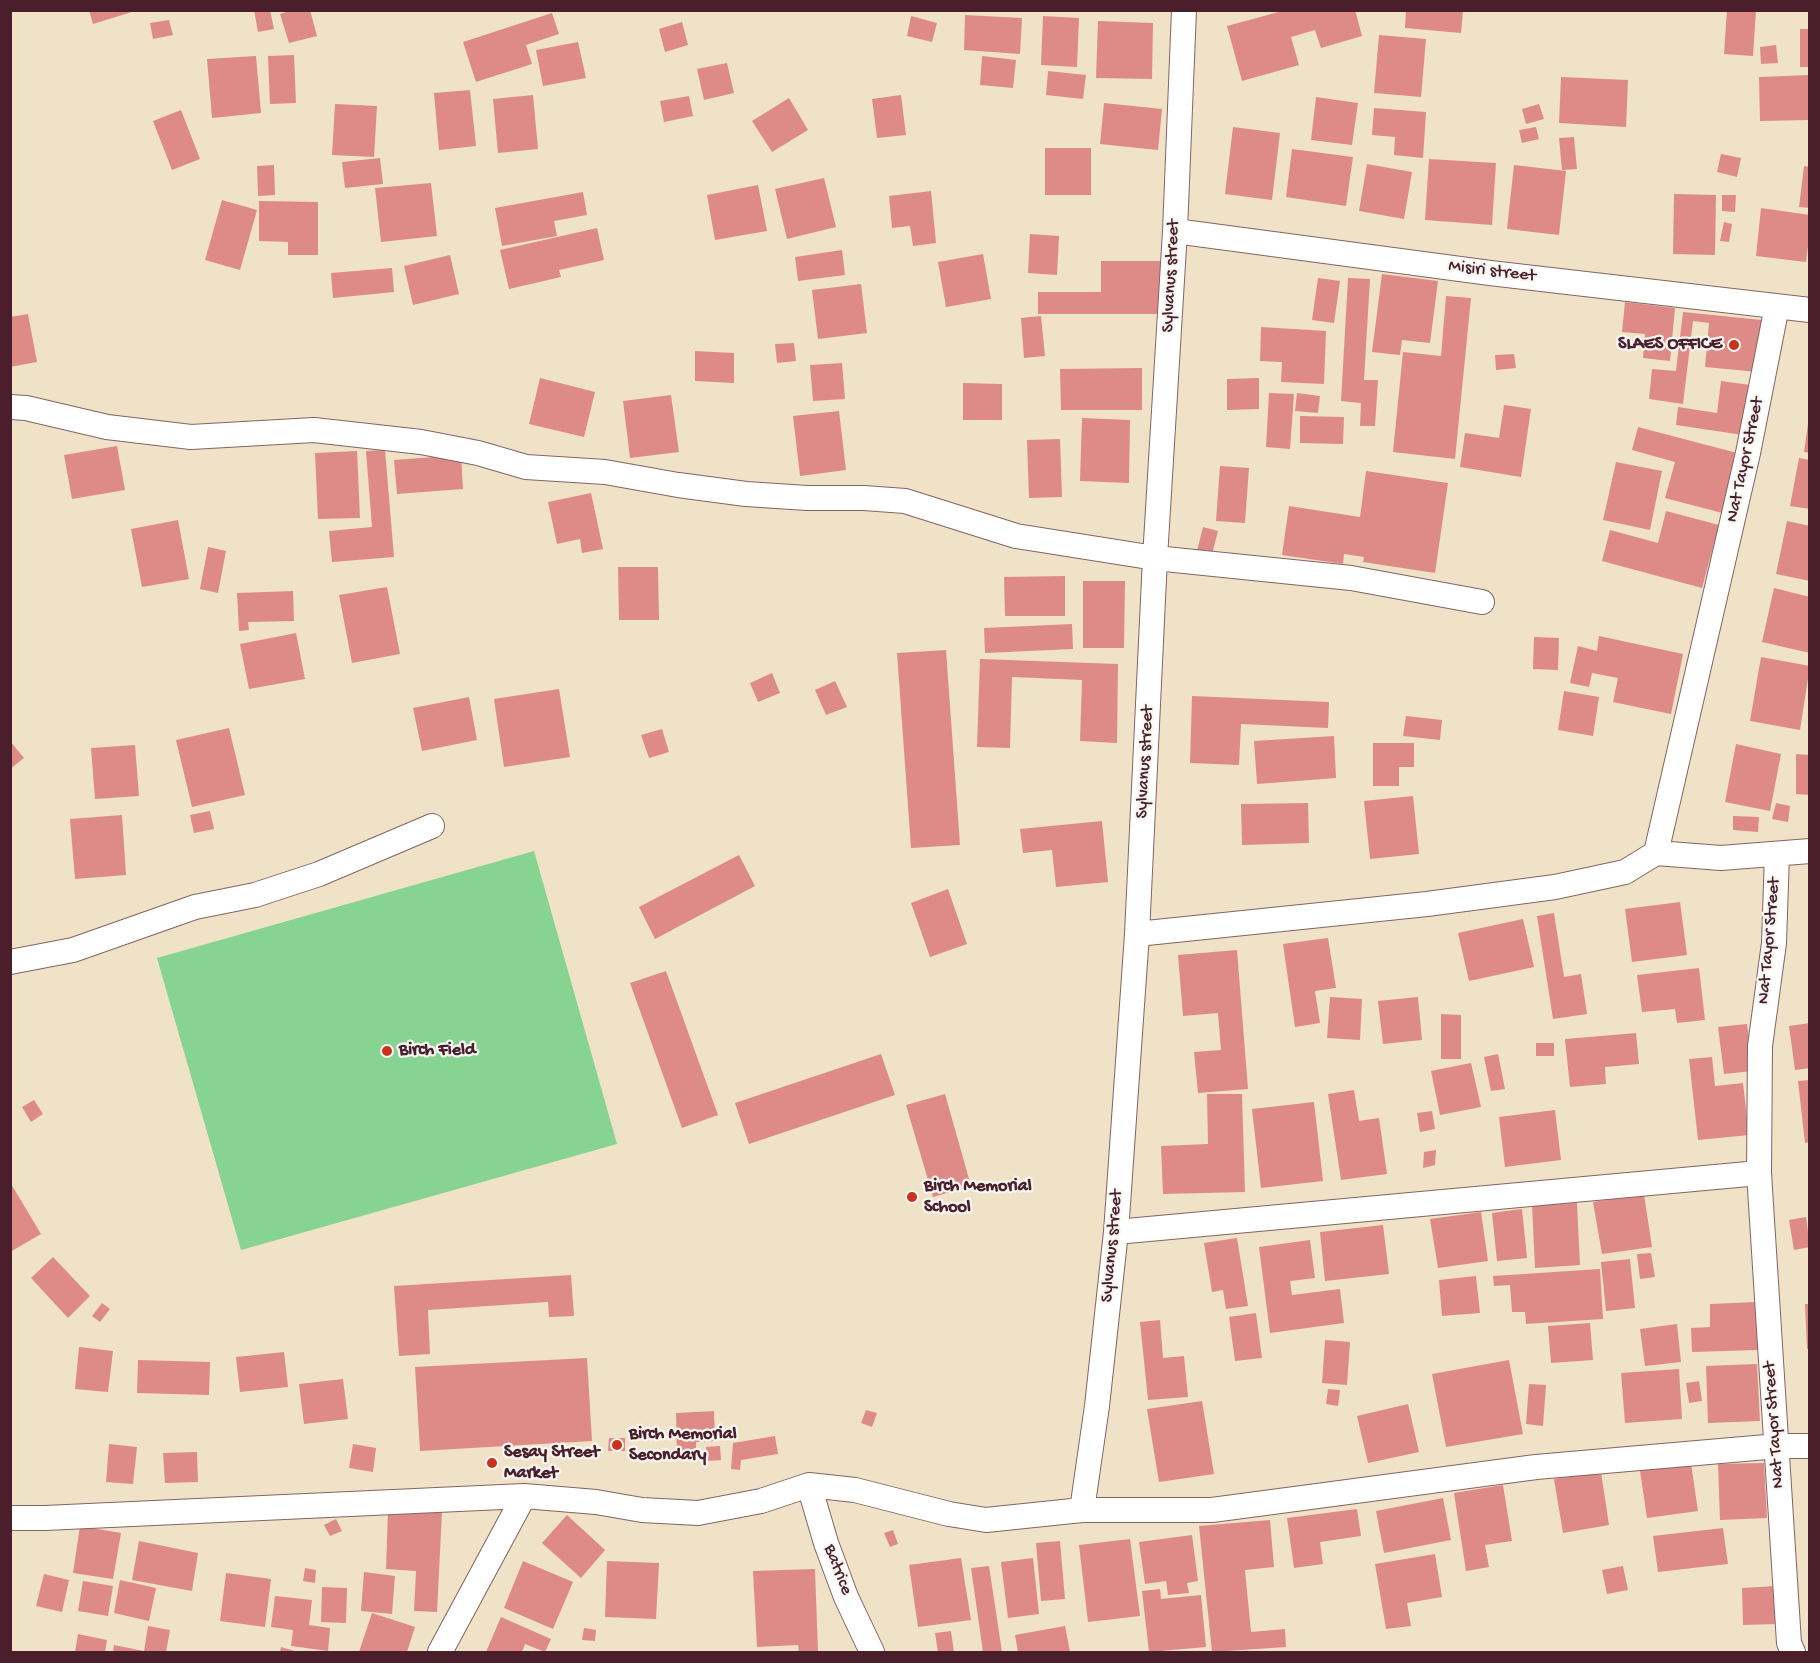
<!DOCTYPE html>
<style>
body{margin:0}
#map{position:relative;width:1820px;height:1663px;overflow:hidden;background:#f0e2c7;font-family:"Gochi Hand",sans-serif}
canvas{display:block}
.frame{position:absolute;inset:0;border:12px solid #4a1f2b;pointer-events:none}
</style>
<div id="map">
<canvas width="1820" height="1663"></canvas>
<div class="frame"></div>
</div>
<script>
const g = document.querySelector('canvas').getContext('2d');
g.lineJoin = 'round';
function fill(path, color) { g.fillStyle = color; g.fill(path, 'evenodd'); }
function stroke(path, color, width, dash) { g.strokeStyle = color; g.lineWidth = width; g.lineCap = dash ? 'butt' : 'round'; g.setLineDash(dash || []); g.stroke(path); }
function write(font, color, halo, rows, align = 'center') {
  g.font = font + ' "Gochi Hand",sans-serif'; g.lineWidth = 4.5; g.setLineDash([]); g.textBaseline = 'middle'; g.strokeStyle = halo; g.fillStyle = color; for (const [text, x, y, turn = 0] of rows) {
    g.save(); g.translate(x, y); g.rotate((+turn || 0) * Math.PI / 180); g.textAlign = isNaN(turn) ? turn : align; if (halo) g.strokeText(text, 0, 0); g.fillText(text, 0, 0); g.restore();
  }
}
const green = new Path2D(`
 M534,851L617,1144L241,1250L157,958Z`);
const building = new Path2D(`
 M89,10H134L135,11L93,24Z
 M254,10H270L274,29L258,32Z
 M293,10H310L317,36L289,43L280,14Z
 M1286,10H1355L1362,36L1321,48L1315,30L1291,37L1299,65L1242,81L1227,26Z
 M1406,10H1463L1461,33L1405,28Z
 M1727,10H1756L1753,56L1724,54Z
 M552,13L559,34L526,45L532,64L476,82L463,42Z
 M965,15L1022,18L1020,54L964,50Z
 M911,16L937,23L932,42L907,36Z
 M1043,16L1079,18L1077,67L1041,65Z
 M169,20L173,35L153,39L150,23Z
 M1098,21L1153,23L1152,79L1096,78Z
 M682,22L688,45L665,52L659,29Z
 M1800,29H1810V67H1800Z
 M1379,35L1426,39L1421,97L1374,93Z
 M578,42L586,78L543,86L536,50Z
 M1776,45L1778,63L1761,64L1760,47Z
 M294,55L296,103L270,104L268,56Z
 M256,56L261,113L212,118L207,59Z
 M982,56L1016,60L1013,88L980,85Z
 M727,63L734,93L704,100L697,69Z
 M1048,71L1086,75L1083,99L1046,95Z
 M1810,75V120L1760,121L1759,77Z
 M1561,77L1628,80L1626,127L1559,123Z
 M470,90L476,146L439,150L434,93Z
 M533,95L538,149L498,153L493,99Z
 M901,95L906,135L877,138L872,99Z
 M689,96L693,116L664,122L660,101Z
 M1316,97L1358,103L1352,145L1311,140Z
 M789,98L808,130L772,152L752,121Z
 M1104,103L1162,109L1158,150L1100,144Z
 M335,104L377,106L374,157L332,155Z
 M1539,104L1544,119L1526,124L1522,109Z
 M1374,108L1426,112L1423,158L1394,155L1395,137L1372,135Z
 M181,110L200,159L172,170L153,121Z
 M1233,127L1280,133L1272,200L1225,194Z
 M1536,127L1539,139L1522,143L1519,130Z
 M1574,137L1577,169L1562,170L1559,138Z
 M1045,148H1091V195H1045Z
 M1292,149L1353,157L1346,206L1286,197Z
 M1721,154L1741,158L1737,177L1717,172Z
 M380,158L383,184L345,188L342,162Z
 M1429,159L1496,163L1492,225L1425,220Z
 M1367,164L1412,172L1404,219L1359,211Z
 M274,165L275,195L258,196L257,166Z
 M1514,165L1566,171L1559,235L1507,229Z
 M1804,166L1810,167V208L1799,207Z
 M824,178L836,227L787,239L775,189Z
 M431,183L437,236L381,242L375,188Z
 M758,185L767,231L715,240L707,195Z
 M931,191L936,243L913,246L910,226L892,228L889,196Z
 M583,192L587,215L554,221L557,236L502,246L495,208Z
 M1674,194L1716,195L1715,255L1673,254Z
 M1722,195H1736L1735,212L1722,211Z
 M222,200L257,210L240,270L205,260Z
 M259,201L318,202V255H288V242L259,241Z
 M1761,208L1810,215V231L1806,262L1756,256Z
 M1724,222L1732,224L1729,242L1720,241Z
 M597,228L604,260L559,270L561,277L509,289L500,250Z
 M1030,234L1059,236L1057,275L1028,273Z
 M842,250L845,275L798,281L795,257Z
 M983,254L991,299L946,307L938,262Z
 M450,255L459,294L413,305L404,266Z
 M1101,261H1160V314H1038V292H1101Z
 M392,268L394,292L333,298L331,273Z
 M1382,274L1438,281L1430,343L1402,340L1400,355L1372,352Z
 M1318,278L1340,281L1334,323L1312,320Z
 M1348,278L1370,279L1364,380H1378L1375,426H1360L1361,403L1341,401Z
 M861,284L867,333L818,339L812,290Z
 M1446,296L1471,298L1455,459L1393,452L1403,352L1441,356Z
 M1625,302L1675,308L1670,361L1643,358L1645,334L1622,332Z
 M1683,312L1762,320L1758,372L1705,367L1709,323L1693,321L1683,404L1649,399L1652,369L1676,371Z
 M28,314L37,362L10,367V317Z
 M1041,316L1045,356L1024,358L1021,318Z
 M1261,327L1326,331L1324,384L1281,382L1282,362L1260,361Z
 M794,343L796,361L777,363L775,344Z
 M695,351L734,353V383L695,381Z
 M1514,354L1516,368L1496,370L1495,355Z
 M842,363L845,399L813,401L810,365Z
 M1142,368V410H1061L1060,369Z
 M540,378L595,392L584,437L529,424Z
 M1259,378V409L1227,410V379Z
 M1721,381L1750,385L1743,435L1676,425L1678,407L1717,413Z
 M963,383L1002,384V420H963Z
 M1269,393L1294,394L1290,449L1266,447Z
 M1297,393L1320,396L1318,413L1295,411Z
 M671,395L679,452L630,458L623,401Z
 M1504,405L1531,409L1521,477L1460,467L1465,433L1499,438Z
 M839,411L846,470L800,476L793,416Z
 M1300,416L1344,417L1343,444L1300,443Z
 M1082,418L1130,420L1129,483L1080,481Z
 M1808,424H1810V453L1804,452Z
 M1638,427L1741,454L1726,514L1665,498L1675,462L1632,450Z
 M1060,439L1062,497L1029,498L1027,440Z
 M117,446L125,490L72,499L64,455Z
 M385,450L394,557L332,562L329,531L372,527L366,451Z
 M357,451L360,518L318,519L315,453Z
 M461,455L463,489L397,494L394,460Z
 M1799,458L1810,460V509L1790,506Z
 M1616,462L1662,471L1650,530L1603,520Z
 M1220,466L1249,468L1245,523L1216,521Z
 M1366,471L1448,483L1435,573L1363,562L1364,557L1344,554L1343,564L1282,555L1289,506L1360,517Z
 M591,493L603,549L582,553L580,539L557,544L548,502Z
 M1666,511L1719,525L1702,588L1602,561L1610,530L1658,543Z
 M178,520L189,579L142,587L131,529Z
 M1787,521L1810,526V581L1776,574Z
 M1203,527L1218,531L1212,554L1197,551Z
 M208,547L226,551L218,593L200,589Z
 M618,567H658L659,620H619Z
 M1065,576V616H1005L1004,577Z
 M1083,581H1125L1124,648H1083Z
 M387,587L400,654L352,663L339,595Z
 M1774,588L1810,597V653L1762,642Z
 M293,591L294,621L248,622L249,630L239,631L237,593Z
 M1072,624L1073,649L985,653L984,628Z
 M296,633L305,679L249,689L240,644Z
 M1599,636L1683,654L1671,714L1613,702L1618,678L1592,673L1589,687L1570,683L1578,646L1597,651Z
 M1534,637L1559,638L1558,670L1533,669Z
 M946,650L960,845L911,848L897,653Z
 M1761,657L1810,666L1800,730L1750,721Z
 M980,659L1118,664L1117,743L1080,741L1082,680L1012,677L1010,748L977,747Z
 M772,673L780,693L758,702L750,683Z
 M835,681L847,707L826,715L815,690Z
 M559,689L570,757L504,767L494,699Z
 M1564,691L1599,697L1593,736L1558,730Z
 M1192,696L1329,702L1328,728L1241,724L1239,765L1190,763Z
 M469,697L477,740L422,751L413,708Z
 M1406,716L1442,720L1440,740L1403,736Z
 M229,728L245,795L192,807L176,740Z
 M662,729L669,752L649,758L641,735Z
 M1334,736L1336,778L1257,784L1254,741Z
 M10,741L24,758L10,769Z
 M1373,743H1414V767H1399V786H1373Z
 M1736,744L1781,754L1770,811L1725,802Z
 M135,745L139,796L95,799L91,748Z
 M1796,754L1810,755V795L1796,794Z
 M1413,796L1419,854L1370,859L1364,801Z
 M1308,803L1309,843L1242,845L1241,804Z
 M1776,803L1790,806L1788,822L1772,819Z
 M210,811L214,829L194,833L190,815Z
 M122,815L126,875L75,879L70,819Z
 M1733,816L1759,817L1758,832L1733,830Z
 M1102,821L1108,882L1056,887L1052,850L1023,853L1020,829Z
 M739,855L755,886L655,939L639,907Z
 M948,889L967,944L930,957L911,903Z
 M1680,902L1687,955L1632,962L1625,909Z
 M1554,913L1564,977L1581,974L1587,1014L1553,1019L1537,916Z
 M1523,919L1534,967L1469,981L1458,933Z
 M1328,938L1336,988L1315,991L1320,1023L1295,1027L1283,944Z
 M1237,950L1248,1089L1198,1093L1194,1052L1221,1050L1218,1013L1183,1016L1178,955Z
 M1699,968L1705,1020L1677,1023L1675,1009L1642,1012L1637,975Z
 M666,971L718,1115L682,1128L630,983Z
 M1330,997L1362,999L1360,1040L1327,1038Z
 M1418,997L1422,1040L1383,1044L1378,1001Z
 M1441,1014L1461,1015V1059H1441Z
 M1810,1023V1068L1795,1070L1789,1026Z
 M1747,1024L1753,1071L1724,1074L1718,1027Z
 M1636,1033L1639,1064L1605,1067L1606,1084L1570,1087L1565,1039Z
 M1536,1043H1554V1056H1536Z
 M881,1054L895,1095L749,1144L735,1103Z
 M1498,1054L1505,1089L1491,1091L1484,1057Z
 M1712,1057L1715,1086L1743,1083L1749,1135L1698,1140L1689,1059Z
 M1471,1063L1481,1107L1440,1115L1431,1071Z
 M1810,1080V1142L1805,1143L1798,1081Z
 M1354,1090L1359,1121L1379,1118L1387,1174L1341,1180L1328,1094Z
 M945,1094L971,1186L933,1197L906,1105Z
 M1207,1094H1242L1245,1192L1163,1194L1161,1146L1208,1144Z
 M34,1100L43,1114L31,1122L22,1107Z
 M1314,1102L1323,1181L1261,1188L1252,1109Z
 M1555,1110L1561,1160L1505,1167L1499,1117Z
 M1432,1111L1435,1129L1420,1132L1417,1113Z
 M1436,1150L1435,1165L1423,1168L1424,1152Z
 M10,1182L41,1234L10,1252Z
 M1644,1194L1652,1247L1602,1254L1593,1202Z
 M1577,1203L1580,1265L1535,1268L1532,1205Z
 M1522,1209L1527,1258L1497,1261L1492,1213Z
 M1481,1212L1488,1261L1438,1268L1430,1219Z
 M1806,1217L1810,1247L1794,1250L1789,1220Z
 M1383,1225L1389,1274L1325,1281L1320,1232Z
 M1237,1238L1248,1306L1226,1309L1223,1290L1212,1292L1204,1243Z
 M1310,1240L1315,1278L1290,1281L1292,1295L1340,1289L1344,1323L1270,1333L1259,1247Z
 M1651,1253L1655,1277L1640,1279L1637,1254Z
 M53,1257L90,1296L68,1318L31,1278Z
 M1630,1259L1635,1308L1606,1311L1601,1262Z
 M1600,1269L1603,1319L1526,1324L1525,1312H1512L1510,1285L1494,1286L1493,1276Z
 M571,1275L574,1316L549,1317L548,1302L428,1310L430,1354L399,1356L394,1286Z
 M1476,1276L1480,1313L1442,1316L1439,1280Z
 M1756,1302L1758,1350L1692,1352L1691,1328L1710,1327V1304Z
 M102,1303L110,1309L100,1322L92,1316Z
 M1805,1304H1810V1349H1807Z
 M1256,1313L1262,1358L1235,1361L1229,1317Z
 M1160,1320L1163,1358L1184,1356L1188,1397L1148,1400L1140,1322Z
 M1590,1323L1593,1360L1551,1363L1548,1326Z
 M1677,1324L1681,1362L1645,1366L1640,1329Z
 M1325,1340L1350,1342L1347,1385L1322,1383Z
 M79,1347L113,1351L108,1392L75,1389Z
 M284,1352L288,1387L240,1392L236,1357Z
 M587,1358L592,1441L420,1451L415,1367Z
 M138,1360L210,1362L209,1395L137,1393Z
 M1509,1360L1523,1434L1446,1447L1432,1374Z
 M1757,1364L1760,1421L1708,1423L1706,1366Z
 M1679,1369L1682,1419L1625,1423L1621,1373Z
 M343,1379L348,1419L304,1424L299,1384Z
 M1699,1381L1702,1401L1689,1403L1686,1383Z
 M1529,1384L1546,1385L1543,1426L1526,1424Z
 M1328,1389L1340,1390L1338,1406L1326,1404Z
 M1202,1401L1214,1474L1159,1482L1147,1409Z
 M1408,1404L1419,1452L1368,1463L1357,1416Z
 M866,1410L877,1413L872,1427L861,1423Z
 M714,1411L715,1441L696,1442V1455L677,1456L676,1413Z
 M775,1436L778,1454L741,1460L740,1470L731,1469L733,1443Z
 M609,1438H625V1451H608Z
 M109,1444L137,1447L133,1484L106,1482Z
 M353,1444L376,1448L373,1472L349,1468Z
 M720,1446L721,1460L708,1461L706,1447Z
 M197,1452L198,1482L165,1483L163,1453Z
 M1691,1463L1698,1511L1647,1518L1640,1471Z
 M1764,1463L1767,1518L1720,1520L1718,1464Z
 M1601,1472L1609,1525L1563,1533L1554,1479Z
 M1503,1485L1512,1541L1485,1545L1489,1567L1466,1571L1454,1493Z
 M1443,1498L1451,1540L1384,1553L1376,1511Z
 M1357,1509L1361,1536L1320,1542L1323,1564L1294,1568L1287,1518Z
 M388,1510L442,1512L437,1612L414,1611L416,1571L386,1569Z
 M567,1515L605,1550L581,1578L542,1543Z
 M336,1519L342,1531L330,1536L324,1525Z
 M1270,1520L1274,1567L1245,1570L1251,1632L1285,1629L1286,1647L1212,1652L1199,1526Z
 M80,1526L121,1533L113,1579L73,1573Z
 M1723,1528L1728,1564L1658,1572L1653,1536Z
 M893,1530L898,1544L890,1547L884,1533Z
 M1192,1535L1198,1581L1187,1583L1189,1593L1168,1595L1166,1581L1145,1584L1139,1542Z
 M1130,1539L1140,1616L1088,1622L1079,1545Z
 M139,1541L198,1553L192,1591L132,1580Z
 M1060,1541L1065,1599L1041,1601L1036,1543Z
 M1435,1554L1442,1597L1407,1603L1411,1626L1386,1629L1375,1564Z
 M961,1558L971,1620L918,1627L909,1565Z
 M1033,1558L1039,1614L1008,1618L1001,1562Z
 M523,1561L573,1582L553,1629L504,1608Z
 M607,1561L659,1563L656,1619L605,1617Z
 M989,1566L1002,1652H983L971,1568Z
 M1623,1566L1628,1590L1607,1594L1602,1570Z
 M305,1568L316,1570L315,1583L303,1581Z
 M815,1569L818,1652H799L798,1645L757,1647L753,1571Z
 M364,1572L395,1576L392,1614L361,1611Z
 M226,1573L271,1579L265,1627L220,1621Z
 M44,1574L69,1580L62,1612L36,1606Z
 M120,1580L156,1588L149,1621L114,1613Z
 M83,1581L113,1586L108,1616L78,1611Z
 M1776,1586L1777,1624L1743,1625L1742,1588Z
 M322,1587L347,1588L346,1623L321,1622Z
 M1160,1589L1161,1599L1201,1595L1206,1647L1149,1652L1142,1591Z
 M275,1596L312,1600L309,1625L330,1628L328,1651L291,1646L293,1630L271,1627Z
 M372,1613L415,1627L407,1652H359Z
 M501,1617L551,1639L545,1652L525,1644L522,1652H486Z
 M148,1626L170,1630L166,1652H113L114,1645L144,1651Z
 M1065,1626L1070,1652H1018L1015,1635Z
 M584,1628L596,1630L595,1641L582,1640Z
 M951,1631L954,1652H938L935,1633Z
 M78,1634L107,1640L105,1652H75Z
 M281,1647L298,1652H280Z`);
const minor = new Path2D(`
 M1175,231L1490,273L1810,310
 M10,407L26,408L107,427L191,437L314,430L421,442L478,453L526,467L605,472L678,485L746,494L807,498H864L905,501L1016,536L1155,558L1351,578L1482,602
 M1656,853L1748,453L1777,306
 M1656,853L1721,858L1810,851
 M1777,854L1774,943L1760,1046L1759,1173L1789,1643L1793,1652
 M1137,934L1427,904L1555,887L1625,872L1656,853
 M10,962L73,950L195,907L255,895L319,874L432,826
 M1116,1232L1759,1173
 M809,1485L826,1543L846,1597L872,1652
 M1082,1510L1097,1406L1116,1232L1137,934L1155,558L1175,231L1184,10
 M10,1518H45L524,1496L596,1502L642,1510L698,1513L761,1501L809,1485L855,1490L949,1514L986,1520L1082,1510H1212L1536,1467L1778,1446H1810
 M440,1652L524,1496`);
const markers = [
 [1734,345,6,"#c8321e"],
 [387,1051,6,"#c8321e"],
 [912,1197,6,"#c8321e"],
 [617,1445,6,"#c8321e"],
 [492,1463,6,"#c8321e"]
];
const streetNames = [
 ["Misiri street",1492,272,7],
 ["Sylvanus street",1172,276,-87],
 ["Nat Tayor Street",1746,460,-78],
 ["Sylvanus street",1146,762,-87],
 ["Nat Tayor Street",1770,941,-85],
 ["Sylvanus street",1113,1246,-85],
 ["Nat Tayor Street",1775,1425,-94],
 ["Batrice",837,1570,69]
];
const poiNames = [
 ["SLAES OFFICE",1722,345,"right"],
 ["Birch Field",399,1051],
 ["Birch Memorial",924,1187],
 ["School",924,1208],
 ["Birch Memorial",629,1435],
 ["Secondary",629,1456],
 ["Sesay Street",504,1453],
 ["Market",504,1474]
];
fill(green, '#86d392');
fill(building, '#de8b88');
stroke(minor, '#846362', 26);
stroke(minor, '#fff', 24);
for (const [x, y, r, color] of markers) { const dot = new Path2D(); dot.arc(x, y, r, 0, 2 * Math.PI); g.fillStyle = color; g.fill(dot); stroke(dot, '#f6f6f2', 2); }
write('18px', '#4a1f2b', '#f6f6f2', streetNames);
write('bold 18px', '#4a1f2b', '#f6f6f2', poiNames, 'left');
</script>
